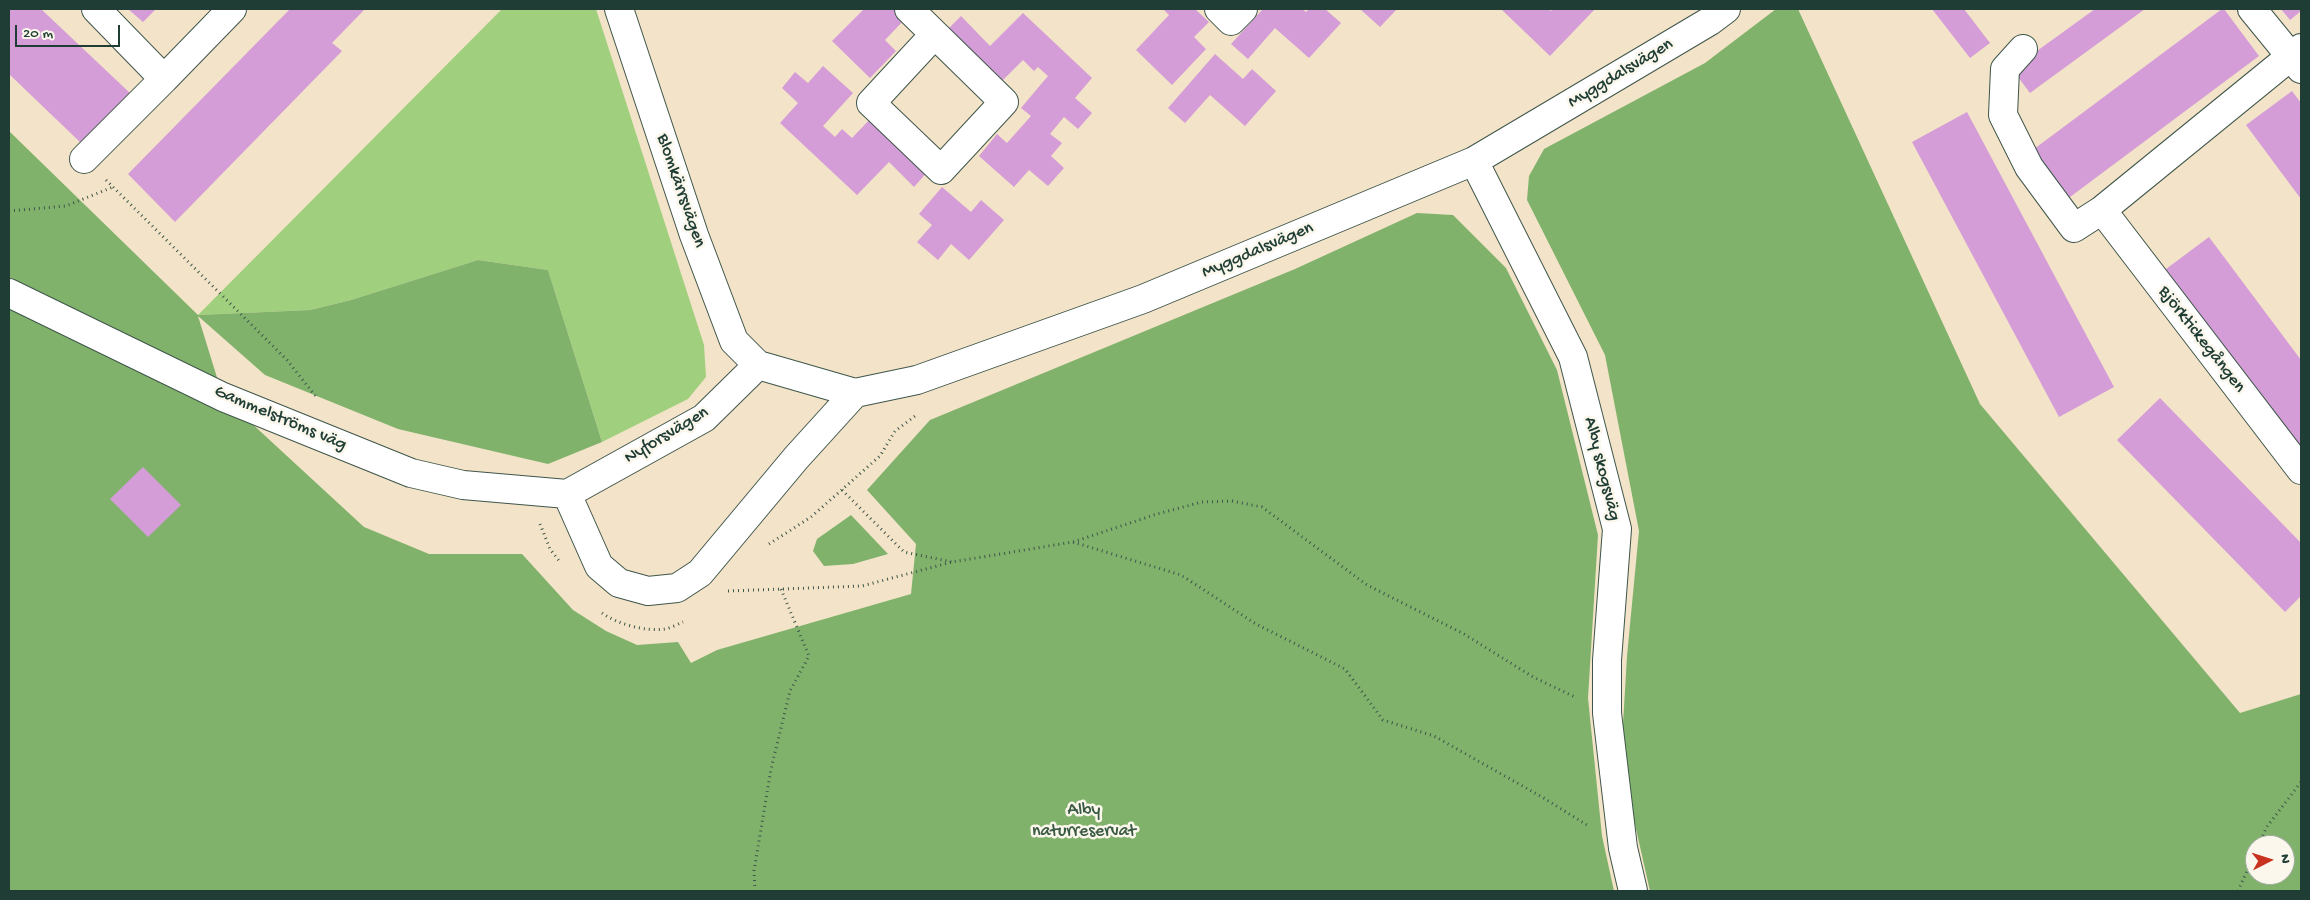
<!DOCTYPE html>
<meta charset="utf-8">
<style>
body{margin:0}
#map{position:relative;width:2310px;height:900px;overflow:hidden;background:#f3e3c8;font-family:"Gochi Hand",sans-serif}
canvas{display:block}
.frame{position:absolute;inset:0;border:10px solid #1f3d34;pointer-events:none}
.north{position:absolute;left:2245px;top:835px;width:50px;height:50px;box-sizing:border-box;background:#fbf7ec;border:1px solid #a3ada2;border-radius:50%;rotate:85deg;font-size:14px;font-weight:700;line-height:20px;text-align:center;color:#1f3d34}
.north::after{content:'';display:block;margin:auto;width:18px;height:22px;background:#c8321e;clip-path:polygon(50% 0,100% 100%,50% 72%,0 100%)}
.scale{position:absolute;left:15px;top:25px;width:105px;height:22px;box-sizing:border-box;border:2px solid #1f3d34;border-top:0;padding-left:6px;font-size:15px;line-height:18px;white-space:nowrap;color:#1f3d34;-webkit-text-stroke:4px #fbf7ec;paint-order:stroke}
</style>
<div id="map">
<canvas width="2310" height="900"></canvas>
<div class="frame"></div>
<div class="north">N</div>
<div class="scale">20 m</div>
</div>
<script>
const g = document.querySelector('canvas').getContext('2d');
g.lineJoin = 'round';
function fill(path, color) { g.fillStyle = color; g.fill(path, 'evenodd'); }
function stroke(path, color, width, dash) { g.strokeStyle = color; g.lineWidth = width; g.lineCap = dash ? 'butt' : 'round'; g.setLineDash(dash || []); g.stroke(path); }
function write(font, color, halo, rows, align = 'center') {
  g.font = font + ' "Gochi Hand",sans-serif'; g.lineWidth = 5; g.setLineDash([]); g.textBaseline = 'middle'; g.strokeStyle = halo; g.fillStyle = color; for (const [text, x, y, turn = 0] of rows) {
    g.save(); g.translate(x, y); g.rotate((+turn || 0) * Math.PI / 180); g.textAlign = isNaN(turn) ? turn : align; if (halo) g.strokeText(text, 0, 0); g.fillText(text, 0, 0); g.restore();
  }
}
const green = new Path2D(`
 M502,9H596L704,345L706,377L688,399L602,442L548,270L478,260L351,300L310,310L198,315Z`);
const forest = new Path2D(`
 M1776,9H1798L1980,404L2240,713L2301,694V891H1650L1634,820L1622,741L1627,656L1639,531L1605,355L1527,200L1529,176L1544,149L1705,63ZM2255,845H2285V875H2255Z
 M9,131L198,315L310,310L351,300L478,260L548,270L602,442L548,464L398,429L265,375L198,316L223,397L364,527L429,554H522L573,610L606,631L637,645L678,642L691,663L717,650L911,594L916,544L867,490L930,420L1295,269L1417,213L1453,215L1506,268L1557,370L1598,535L1588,698L1602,836L1614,891H9Z
 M851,515L888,554L853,564L824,566L813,551L817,539Z`);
const building = new Path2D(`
 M9,9H41L131,94L82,144L9,74Z
 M128,9H156L143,22Z
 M290,9H365L332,43L342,51L175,222L128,174Z
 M864,9H897L906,18L885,40L896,51L870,78L832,41Z
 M1163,9H1195L1209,22L1194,37L1206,49L1172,85L1136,50L1169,15Z
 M1263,9H1302L1306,12L1309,9H1325L1341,23L1309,58L1275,28L1248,59L1231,44Z
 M1360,9H1397L1380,27Z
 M1501,9H1548L1551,11L1553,9H1595L1550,56Z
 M1932,9H1964L1990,43L1970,58Z
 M2095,9H2145L2030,93L2012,69Z
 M2222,9H2224L2259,56L2066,200L2030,152Z
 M2281,9H2301V11L2290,20Z
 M1023,13L1092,78L1075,98L1092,113L1078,129L1064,117L1050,134L1062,143L1051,156L1064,168L1048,186L1029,170L1014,187L979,156L997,134L1007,143L1031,116L1021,108L1048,76L1038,67L1034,71L1023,60L999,84L946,31L961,16L990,46Z
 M1215,54L1243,79L1252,69L1276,91L1245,126L1210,95L1185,123L1168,108Z
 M823,66L853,93L823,126L835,137L842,129L852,138L874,115L930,169L914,187L889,162L857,195L780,123L798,103L782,88L795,72L808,83Z
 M2292,91L2301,103V199L2246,125Z
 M1967,112L2114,387L2059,417L1912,142Z
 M942,187L971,212L981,200L1004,220L969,260L951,244L938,260L917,242L932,225L919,214Z
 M2209,237L2301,360V459L2162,272Z
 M2160,398L2301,543V596L2285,612L2117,440Z
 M143,467L181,505L148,537L110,499Z`);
const path = new Path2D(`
 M106,180L287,360L317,398
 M9,211L66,206L113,187
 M842,490L904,552L952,562
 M540,524L550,549L560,562
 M1073,542L1181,575L1256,624L1345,669L1383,720L1434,736L1542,797L1587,825
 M769,544L811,517L880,456L895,431L915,416
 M728,591L862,586L952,562L1073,542L1157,514L1202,502L1232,501L1262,507L1367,585L1464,634L1533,677L1575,697
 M602,613C617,624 646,632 665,629C671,628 678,624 683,622
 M2259,845L2266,828L2301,782
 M755,891L754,871L771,769L790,691L809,656L781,589
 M2238,891L2255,853`);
const minor = new Path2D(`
 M619,9L694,235L734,341L758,365L855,393L917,380L1143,299L1474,161L1710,21L1726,9
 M909,9L1004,102L941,170L871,103L934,35
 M1219,9L1231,21L1243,9
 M2252,9L2301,69
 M2301,48L2102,210L2301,470
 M2023,49L2005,69L2003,115L2029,167L2074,228L2102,210
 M164,79L232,9
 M84,159L164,79L96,9
 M1474,161L1573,357L1617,529L1607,660V713L1623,848L1633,891
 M9,293L223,397L411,473L463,485L567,494
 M567,494L599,566L619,583L648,591L677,588L700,573L796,458L855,393
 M567,494L704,418L758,365`);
const streetNames = [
 ["Myggdalsvägen",1621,74,-31],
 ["Blomkärrsvägen",680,191,71],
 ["Myggdalsvägen",1258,251,-23],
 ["Björktickegången",2201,340,52],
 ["Gammelströms väg",280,419,23],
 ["Nyforsvägen",667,436,-31],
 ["Alby skogsväg",1601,469,76]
];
const parkNames = [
 ["Alby",1084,811],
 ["naturreservat",1084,832]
];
fill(green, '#a0cf7d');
fill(forest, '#80b26c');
fill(building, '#d49dd7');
stroke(minor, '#3f564a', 30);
stroke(path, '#3f564a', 3, [1, 4]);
stroke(minor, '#fff', 28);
write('18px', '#1f3d34', '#fbf7ec', streetNames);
write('18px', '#395a43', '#fbf7ec', parkNames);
</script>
